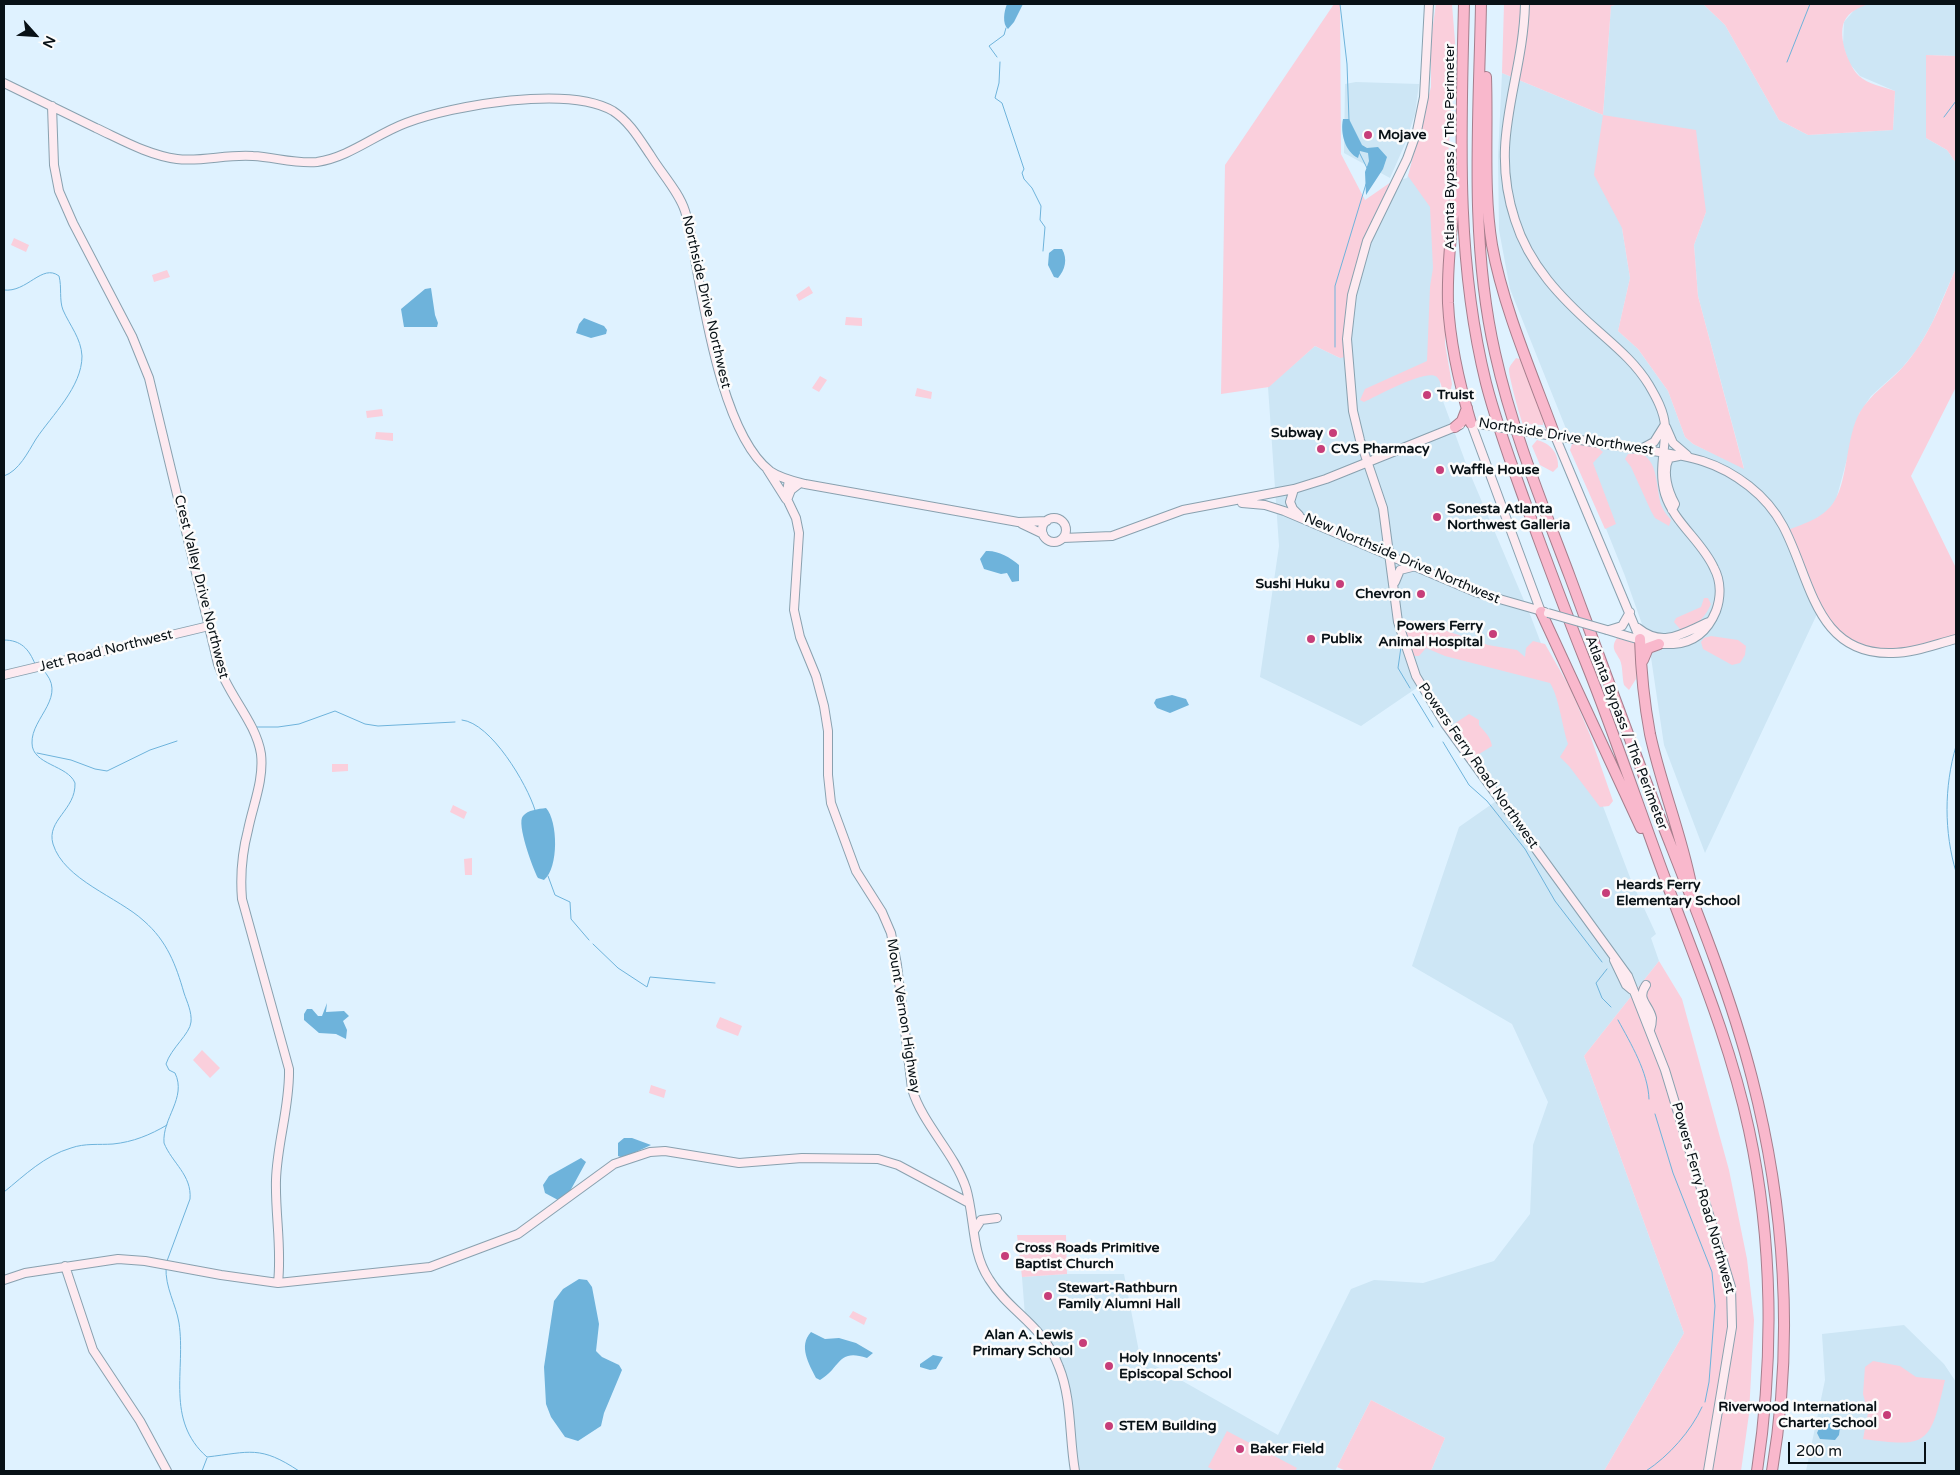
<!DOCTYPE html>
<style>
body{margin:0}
#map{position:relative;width:1960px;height:1475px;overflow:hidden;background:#dff2ff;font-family:"Varela Round",sans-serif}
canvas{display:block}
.frame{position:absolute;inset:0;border:5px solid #081116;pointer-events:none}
.north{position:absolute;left:10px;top:10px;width:50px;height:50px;-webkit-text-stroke:4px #fcfcfc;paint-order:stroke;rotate:116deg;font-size:14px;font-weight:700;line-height:20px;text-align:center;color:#081116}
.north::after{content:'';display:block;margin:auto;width:18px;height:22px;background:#081116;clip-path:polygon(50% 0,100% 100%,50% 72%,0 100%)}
.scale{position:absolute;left:1788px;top:1442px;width:138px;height:22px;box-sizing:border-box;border:2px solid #081116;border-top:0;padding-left:6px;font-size:15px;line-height:18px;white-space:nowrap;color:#081116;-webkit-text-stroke:4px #fcfcfc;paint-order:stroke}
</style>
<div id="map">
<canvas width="1960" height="1475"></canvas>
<div class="frame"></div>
<div class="north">N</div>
<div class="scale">200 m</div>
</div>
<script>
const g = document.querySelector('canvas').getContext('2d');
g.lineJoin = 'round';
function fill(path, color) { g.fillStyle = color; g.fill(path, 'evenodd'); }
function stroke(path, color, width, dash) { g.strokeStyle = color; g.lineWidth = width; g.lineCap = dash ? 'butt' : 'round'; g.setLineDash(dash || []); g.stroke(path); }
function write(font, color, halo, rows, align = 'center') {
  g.font = font + ' "Varela Round",sans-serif'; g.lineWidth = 5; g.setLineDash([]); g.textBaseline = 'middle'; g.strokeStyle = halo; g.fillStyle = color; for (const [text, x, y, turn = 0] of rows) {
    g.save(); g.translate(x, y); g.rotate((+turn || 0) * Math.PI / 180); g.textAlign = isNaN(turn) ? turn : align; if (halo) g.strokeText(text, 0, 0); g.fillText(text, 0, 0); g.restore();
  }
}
const built = new Path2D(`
 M1619,4H1703L1725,25L1779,120L1808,135L1893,130L1895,91L1860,76L1849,63L1843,45L1844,22L1856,8L1868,4H1956V56L1926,55V138L1947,150L1956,163V268L1932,323L1918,348L1902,368L1871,396L1859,414L1836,500L1826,513L1817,518L1818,612L1705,853L1664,745L1649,644L1625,576L1510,289L1499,230L1498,156L1502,73L1603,115L1611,6ZM1706,212L1694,245L1698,296L1744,468L1693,444L1685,437L1668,391L1638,349L1618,331L1630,278L1622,228Z
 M1356,82L1419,84L1415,114L1405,144L1390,178L1344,153L1345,84Z
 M1411,168H1441L1440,393L1468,469L1531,617L1631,880L1656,934L1651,938L1659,961L1584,1056L1684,1333L1604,1471H1431L1445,1438L1371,1400L1335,1471H1076L1068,1419L1066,1375L1048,1343L1025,1316L1022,1277L1067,1274H1124L1140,1357L1278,1435L1351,1289L1374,1280L1423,1283L1494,1261L1530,1214L1533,1145L1548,1102L1512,1024L1412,966L1459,827L1499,799L1421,685L1361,726L1260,677L1279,546L1268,387L1315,346L1340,358L1349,292L1368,227L1391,182L1407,178Z
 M1904,1325L1944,1364L1956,1382V1471H1806L1825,1380L1822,1334Z`);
const green = new Path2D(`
 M1334,4H1340L1341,154L1365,200L1391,182C1362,240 1343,291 1345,357L1340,358L1315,346L1269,387L1221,394L1225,165Z
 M1436,4H1452L1455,42L1447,178L1449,208L1445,344L1452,384L1449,398L1446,399C1442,393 1442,382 1437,377C1427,368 1377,396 1364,402L1360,400L1365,389L1427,361L1430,287L1433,268L1430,207L1408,176L1431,87V39Z
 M1504,4H1619L1611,6L1603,115L1696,130L1706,212L1694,245L1698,296L1744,469L1693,444L1685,437L1668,391L1638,349L1618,331L1630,278L1622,228L1594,175L1603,115L1502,73Z
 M1703,4H1868C1859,8 1849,11 1844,22C1838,37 1848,65 1859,76C1868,84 1883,87 1895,91L1893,130L1808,135L1779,120L1725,25Z
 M1926,55L1956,56V163L1947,150L1926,138Z
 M14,238L29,245L26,252L11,245Z
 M1956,268V387L1911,476L1956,568V642C1939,646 1905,658 1889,657C1819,655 1808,584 1788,530C1805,523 1825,518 1835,500C1848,479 1846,436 1860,412C1871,394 1888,383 1902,368C1928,340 1941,303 1956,268Z
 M167,270L170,277L154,282L152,275Z
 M809,286L813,293L799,301L796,295Z
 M846,317L862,318V326L845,325Z
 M1516,358L1523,360L1544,414L1543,425L1523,424C1521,421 1508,374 1509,369C1510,365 1514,361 1516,358Z
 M820,376L827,380L819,392L812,388Z
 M917,388L932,392L931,399L915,396Z
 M382,409L383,416L367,418L366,411Z
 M376,432L393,433V441L375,439Z
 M1537,440C1550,443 1559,453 1558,467L1553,472L1540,465L1532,446Z
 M1572,444L1596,446L1603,452L1593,463L1616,524L1605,529L1570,450Z
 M1638,453C1660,458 1655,490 1662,507C1664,512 1668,516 1671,520L1669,526L1655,518L1651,511L1631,467L1625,459L1628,454Z
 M1704,598H1708L1711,604C1706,616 1698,624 1686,630L1680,629L1674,622L1676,618L1701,607Z
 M1406,624H1415L1422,629L1432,627L1441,629L1488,645L1517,650L1525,657L1526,648L1533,641L1545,644L1570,688L1590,735L1613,801L1609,806L1600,807L1569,766L1560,757L1568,744C1562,726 1559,697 1550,683L1445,656L1426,648L1419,656H1414L1403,626Z
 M1711,636L1738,640L1746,646L1745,655L1740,663L1732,665L1703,649L1701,642L1704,638Z
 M1617,638L1634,643L1636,646V679L1629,690L1624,685C1622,677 1623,667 1620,660C1616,652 1610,648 1617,638Z
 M1469,714L1479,720V725C1485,733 1490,735 1492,746L1476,756L1454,724Z
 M332,764H348V771L332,772Z
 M453,805L467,812L464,819L450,812Z
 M472,858V875H465L464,859Z
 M1659,961L1682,999L1729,1170L1747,1259L1754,1320L1749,1414L1741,1471H1604L1684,1333L1584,1056Z
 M720,1017L742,1026L738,1036L717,1028L716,1026Z
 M202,1050L220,1068L210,1078L193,1060Z
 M651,1085L666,1090L664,1098L649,1093Z
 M1017,1235H1066L1067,1274L1022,1277Z
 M853,1311L867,1318L864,1325L849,1317Z
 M1873,1361L1900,1366L1916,1377L1945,1380C1930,1444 1929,1448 1863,1439L1868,1413L1863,1394L1865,1367Z
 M1371,1400L1445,1438L1431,1471H1346L1337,1467Z
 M1227,1431L1297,1468L1295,1471H1215L1208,1467Z`);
const water = new Path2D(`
 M1007,4H1023L1014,22L1008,29C1002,24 1004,11 1007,4Z
 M1343,119H1349L1362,145L1367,148L1378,147L1387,157L1383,169L1366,195L1365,172L1369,161L1368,153L1360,151L1358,158C1345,152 1340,133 1343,119Z
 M1054,249H1062C1068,259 1065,270 1058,278L1054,277L1048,265L1049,253Z
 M431,288L435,315L438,323L437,327H404L401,309L425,289Z
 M584,318L604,326L607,330L606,334L591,338L576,333L579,324Z
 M986,551C997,550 1010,557 1019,565V581L1012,582L1007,573L1001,574L984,569L980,559Z
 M1172,695L1186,699L1189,705L1170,713L1157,708L1154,703L1156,699Z
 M546,808C558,821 559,868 544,880L538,878C533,869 516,823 523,816C528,810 538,809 546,808Z
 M327,1003L326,1012L344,1011L349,1016L343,1021L347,1030L346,1039L336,1034L319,1033L304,1020V1014L307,1009H312L318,1016H322Z
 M624,1138H632L651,1145L623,1158L618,1156V1143Z
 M581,1158L586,1162L569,1193L558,1200L545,1193L543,1185L549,1176Z
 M579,1279L587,1280L592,1287L599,1324L596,1351L602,1357L619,1365L622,1370L604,1413L601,1426L578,1441L565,1437L551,1417L546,1404L544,1367L554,1301L563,1289Z
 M811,1332L825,1339L839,1338L856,1343L873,1353L867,1358C837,1348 841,1368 820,1380L816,1378C809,1364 798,1346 811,1332Z
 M933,1355L943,1357L936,1369L930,1370L920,1367V1364Z
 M1834,1417L1841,1420L1839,1435L1835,1440L1820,1439L1817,1433C1821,1424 1824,1420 1834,1417Z`);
const stream = new Path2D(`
 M1340,4L1347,64L1349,120
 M997,57L989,46L1004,35L1006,28
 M1000,62L999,83L995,98L1002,103L1024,169L1022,173L1024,179L1032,188L1041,206L1040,220L1045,227L1043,251
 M1787,62L1810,4
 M1944,117L1956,101
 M1359,152L1367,168
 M4,290C27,293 42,263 59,276C62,287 59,300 63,310C70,326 81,338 82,356C82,387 52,415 36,439C28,452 19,471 4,476
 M1335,347V286L1366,184
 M4,640C21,640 29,649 35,664
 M1401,647L1398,668L1410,688
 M42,669C70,696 31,717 32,743C32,765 68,765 75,783C76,810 46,820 53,844C64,880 118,897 144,921C167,941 176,965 184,993C187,1002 192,1012 191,1022C190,1034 171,1048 166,1064L169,1070L175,1073C187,1098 162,1118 164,1143C172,1163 192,1175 190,1199L167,1261
 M1413,694L1433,727
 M462,720C491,723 527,784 535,810
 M257,727H278L299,724L335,711L365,724L378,726L455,722
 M1443,742L1469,785L1487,801L1525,849L1555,901L1602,962
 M1956,746C1944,787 1944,832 1956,872
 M37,753L71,760L95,769L107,771L150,750L177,741
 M548,876L555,895L570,902L571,919L589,940
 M593,944L618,968L647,987L650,977L715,983
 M1607,969L1596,983L1602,998L1611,1007
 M1618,1020C1631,1044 1648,1072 1649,1099
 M1655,1114L1673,1173L1712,1272L1715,1306L1709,1382L1705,1402
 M4,1192C25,1175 44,1156 71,1148C85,1143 99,1145 113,1144C133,1142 150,1135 167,1125
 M166,1267C165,1288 176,1304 179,1323C186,1370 165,1420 207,1457C250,1452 260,1445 299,1471
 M202,1471L207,1458
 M1646,1471C1669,1456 1691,1431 1702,1407`);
const secondary = new Path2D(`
 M1429,4L1424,97L1417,131L1407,159L1367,241L1352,295L1347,339L1353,411L1360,440L1383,508L1398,622L1416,676L1445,724L1628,976L1665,1070L1731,1287L1732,1327L1708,1471
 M1525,4C1523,83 1488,138 1515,220C1529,265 1561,298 1596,329C1615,346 1635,362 1649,385C1656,397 1664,411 1665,426C1666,449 1658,470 1665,494C1674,523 1702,541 1714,568C1721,581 1721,597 1716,611C1695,662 1647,642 1607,630
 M4,83C35,98 65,113 96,128C122,140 148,155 177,159C202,162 227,154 253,156C274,157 295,164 317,162C350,157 376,134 406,123C453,105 569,85 613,111C630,122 640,140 651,156C662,174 679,192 685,211C691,229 693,247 696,265C706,319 725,436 770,471C780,478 793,481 805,484L1018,522L1047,521
 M52,106L54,165L59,191L73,223L132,336L149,378L218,664C228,695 256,722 261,754C264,780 253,805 248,830C242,853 240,875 242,899L289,1069C290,1106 277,1143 276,1180C275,1215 282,1247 278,1283
 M1471,423L1541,612
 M1666,427L1673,443L1687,455
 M1541,434C1574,439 1607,444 1639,449C1683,456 1712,457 1749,486C1763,497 1775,511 1783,526C1811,578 1815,656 1893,653C1914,653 1936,644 1956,639
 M1555,436L1640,639
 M1641,449L1654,442L1664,426
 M767,469L786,499
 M789,480L786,497L796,518L799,533L794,610L800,637L816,676L824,706L828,731V775L831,803L856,871L882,912L891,933L897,965L912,1089C923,1125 954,1152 966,1188C975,1218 971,1252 989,1279C1010,1313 1043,1324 1059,1367C1072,1399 1069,1437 1075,1471
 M1294,489L1290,502L1293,509L1299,515
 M787,500L791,490L800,483
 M1242,503L1265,505L1284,511L1475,592L1545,612
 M1672,510L1675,504C1668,491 1662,472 1669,458L1679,456
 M1042 530a12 12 0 1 1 24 0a12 12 0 1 1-24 0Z
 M1022,524L1043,534
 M1063,538L1112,536L1183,510L1294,489L1326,479L1460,425
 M1395,582L1400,570L1416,566
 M1638,628C1664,649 1684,632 1709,622
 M1609,630L1622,626L1630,612
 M4,675L209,626
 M1614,960L1626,985L1632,990
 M1646,985C1636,1000 1649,1004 1652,1018C1652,1022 1651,1027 1650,1030
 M974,1231L981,1220L997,1218
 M65,1266L93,1350L140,1421L167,1471
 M4,1280L25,1273L118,1259L145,1261L221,1275L278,1283L430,1267L518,1234L614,1164L650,1152L665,1151L739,1163L802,1158L878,1159L898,1165L969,1203`);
const highway = new Path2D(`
 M1464,4C1461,131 1455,258 1486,383C1496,422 1510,460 1524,499C1544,554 1564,608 1586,663C1619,745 1646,830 1678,913C1705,984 1733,1055 1749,1130C1773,1241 1774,1359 1757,1471
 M1481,4C1479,120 1469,239 1495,353C1512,430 1542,503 1570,577C1598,653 1626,730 1655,805C1690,895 1728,985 1752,1078C1785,1206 1794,1341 1772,1471
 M1486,77C1488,133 1483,190 1492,245C1503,307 1533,376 1555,436
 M1456,188C1452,226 1447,265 1448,303C1450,344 1459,383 1471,423
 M1455,427L1462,421L1467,408
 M1541,612L1641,828
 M1640,639C1641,671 1644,702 1650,734C1661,785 1681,833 1691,884
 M1643,660L1648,648L1659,644`);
const secondaryBridge = new Path2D(`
 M1479,424L1541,434
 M1548,613L1607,630`);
const markers = [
 [1368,135,5,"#c73e79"],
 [1427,395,5,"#c73e79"],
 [1333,433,5,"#c73e79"],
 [1321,449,5,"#c73e79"],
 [1440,470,5,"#c73e79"],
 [1437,517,5,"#c73e79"],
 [1340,584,5,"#c73e79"],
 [1421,594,5,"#c73e79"],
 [1493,634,5,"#c73e79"],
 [1311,639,5,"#c73e79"],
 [1606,893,5,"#c73e79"],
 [1005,1256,5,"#c73e79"],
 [1048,1296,5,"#c73e79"],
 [1083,1343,5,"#c73e79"],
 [1109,1366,5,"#c73e79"],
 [1887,1415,5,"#c73e79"],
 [1109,1426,5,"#c73e79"],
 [1240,1449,5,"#c73e79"]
];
const poiNames = [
 ["Mojave",1378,135],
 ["Truist",1437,395],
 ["Subway",1323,433,"right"],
 ["CVS Pharmacy",1331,449],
 ["Waffle House",1450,470],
 ["Sonesta Atlanta",1447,509],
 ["Northwest Galleria",1447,525],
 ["Sushi Huku",1330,584,"right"],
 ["Chevron",1411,594,"right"],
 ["Powers Ferry",1483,626,"right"],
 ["Animal Hospital",1483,642,"right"],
 ["Publix",1321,639],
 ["Heards Ferry",1616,885],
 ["Elementary School",1616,901],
 ["Cross Roads Primitive",1015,1248],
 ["Baptist Church",1015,1264],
 ["Stewart-Rathburn",1058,1288],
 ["Family Alumni Hall",1058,1304],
 ["Alan A. Lewis",1073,1335,"right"],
 ["Primary School",1073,1351,"right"],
 ["Holy Innocents'",1119,1358],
 ["Episcopal School",1119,1374],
 ["Riverwood International",1877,1407,"right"],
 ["Charter School",1877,1423,"right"],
 ["STEM Building",1119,1426],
 ["Baker Field",1250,1449]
];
const streetNames = [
 ["Atlanta Bypass / The Perimeter",1450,147,-90],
 ["Northside Drive Northwest",706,302,77],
 ["Northside Drive Northwest",1566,437,9],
 ["New Northside Drive Northwest",1402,559,23],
 ["Crest Valley Drive Northwest",201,587,76],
 ["Jett Road Northwest",106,651,-14],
 ["Atlanta Bypass / The Perimeter",1626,733,69],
 ["Powers Ferry Road Northwest",1478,766,55],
 ["Mount Vernon Highway",903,1016,81],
 ["Powers Ferry Road Northwest",1703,1198,74]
];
fill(built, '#cde6f5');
fill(green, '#facfdc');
fill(water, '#6eb3db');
stroke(stream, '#6eb3db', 1);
stroke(secondary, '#89a1af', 10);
stroke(highway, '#a57e8c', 12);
stroke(secondary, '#fdeaf0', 8);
stroke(highway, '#f9b8cc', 10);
stroke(secondaryBridge, '#89a1af', 10, []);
stroke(secondaryBridge, '#fdeaf0', 8);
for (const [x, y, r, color] of markers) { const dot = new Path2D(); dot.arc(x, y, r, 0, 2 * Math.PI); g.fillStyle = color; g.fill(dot); stroke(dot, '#fcfcfc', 2); }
write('bold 14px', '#081116', '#fcfcfc', poiNames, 'left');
write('14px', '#081116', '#fcfcfc', streetNames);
</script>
